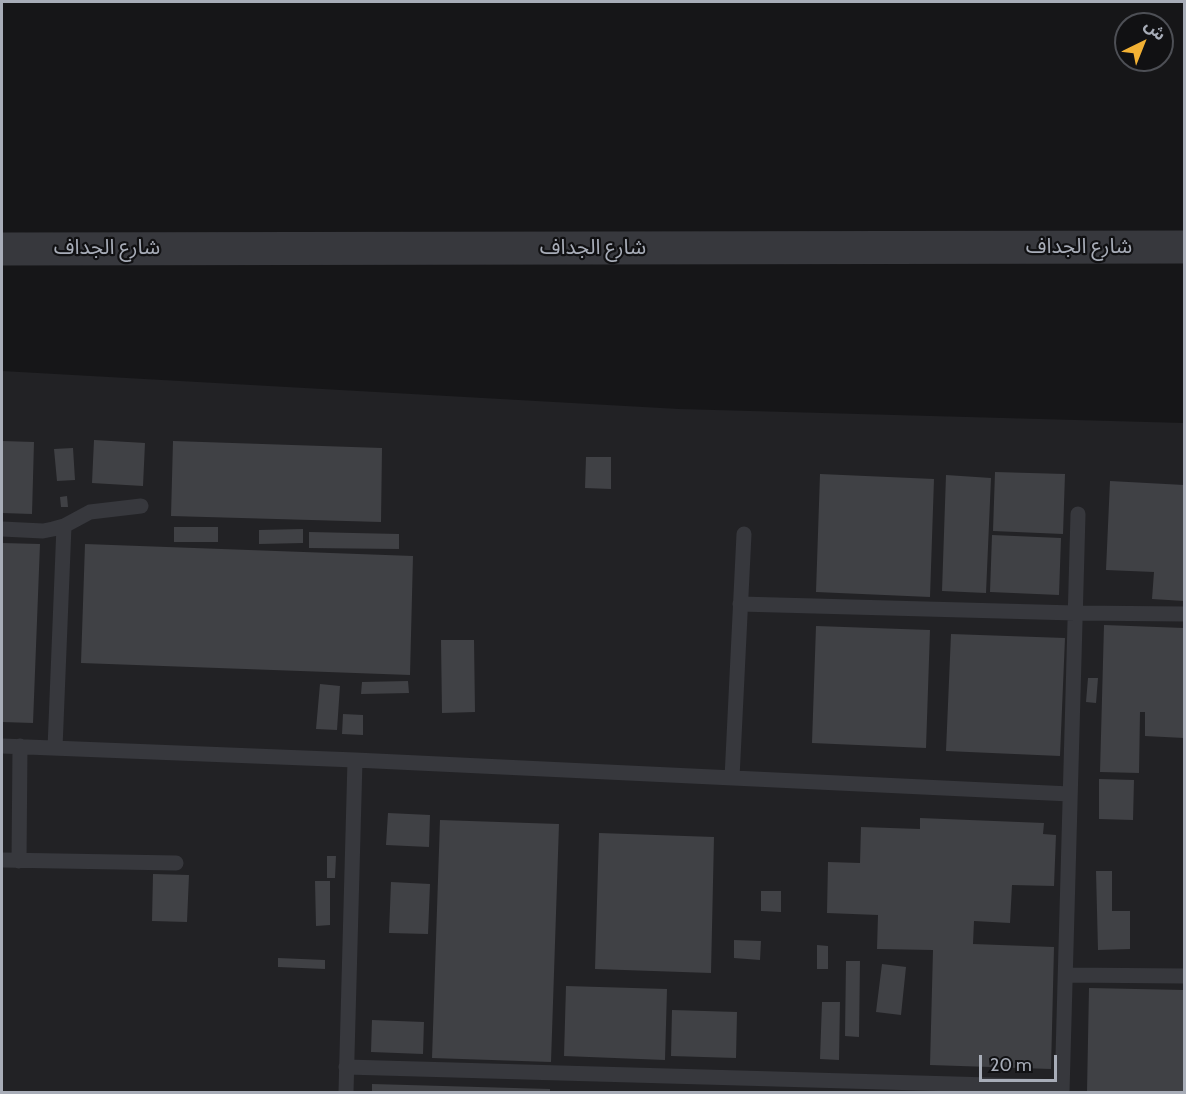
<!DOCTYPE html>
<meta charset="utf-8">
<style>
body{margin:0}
#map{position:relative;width:1186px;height:1094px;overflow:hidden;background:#161618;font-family:Cabin,"Noto Sans Arabic",sans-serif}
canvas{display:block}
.frame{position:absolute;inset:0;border:3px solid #a8adb8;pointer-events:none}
.north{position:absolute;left:1114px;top:12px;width:60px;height:60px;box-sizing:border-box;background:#111113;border:2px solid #4d4f55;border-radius:50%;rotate:43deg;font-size:16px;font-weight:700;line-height:24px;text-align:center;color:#a8adb8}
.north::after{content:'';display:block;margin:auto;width:21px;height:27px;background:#f2b134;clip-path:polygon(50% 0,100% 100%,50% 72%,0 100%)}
.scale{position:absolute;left:979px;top:1055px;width:78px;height:27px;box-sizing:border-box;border:3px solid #a8adb8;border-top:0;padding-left:8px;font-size:18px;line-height:21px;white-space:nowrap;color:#a8adb8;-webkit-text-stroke:4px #111113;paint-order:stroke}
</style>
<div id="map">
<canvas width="1186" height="1094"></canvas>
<div class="frame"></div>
<div class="north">ش</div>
<div class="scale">20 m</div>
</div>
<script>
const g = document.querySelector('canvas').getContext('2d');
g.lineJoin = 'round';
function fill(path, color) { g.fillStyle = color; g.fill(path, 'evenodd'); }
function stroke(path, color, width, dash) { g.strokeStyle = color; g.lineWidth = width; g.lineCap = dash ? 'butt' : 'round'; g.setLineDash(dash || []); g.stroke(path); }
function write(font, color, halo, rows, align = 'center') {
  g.font = font + ' Cabin,"Noto Sans Arabic",sans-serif'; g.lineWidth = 4.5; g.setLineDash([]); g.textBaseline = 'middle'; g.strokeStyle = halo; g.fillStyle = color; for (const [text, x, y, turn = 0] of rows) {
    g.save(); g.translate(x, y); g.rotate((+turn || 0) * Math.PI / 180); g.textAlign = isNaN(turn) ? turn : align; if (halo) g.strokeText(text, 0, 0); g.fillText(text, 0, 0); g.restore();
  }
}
const built = new Path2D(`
 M2,371L679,409L1184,423V1092H2Z`);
const building = new Path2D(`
 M94,440L145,443L143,486L92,483Z
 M2,441L34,442L32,514L2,513Z
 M173,441L382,448L381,522L171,516Z
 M73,448L75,480L57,481L54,449Z
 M586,457H611V489L585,488Z
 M995,472L1065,474L1063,534L993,531Z
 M820,474L934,479L930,597L816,592Z
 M946,475L991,478L986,593L942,591Z
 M1110,481L1184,485V601L1152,599L1154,572L1106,570Z
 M67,496L68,507H61L60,497Z
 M174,527H218V542H174Z
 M303,529V543L259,544V530Z
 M309,532L399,534V549L309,548Z
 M992,535L1061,538L1059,595L990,592Z
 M2,543L40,544L33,723L2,722Z
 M85,544L413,556L410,675L81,663Z
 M1104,625L1184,628V738L1145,736V712H1140L1139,773L1100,772Z
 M816,626L930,630L926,748L812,743Z
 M951,634L1065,638L1060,756L946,751Z
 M441,640H474L475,712L442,713Z
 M1088,678H1098L1096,703L1086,702Z
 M408,681L409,693L361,694L362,682Z
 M320,684L340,686L337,730L316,729Z
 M343,714L363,715V735L342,734Z
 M1099,779L1134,780L1133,820L1099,819Z
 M388,813L430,815L429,847L386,845Z
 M920,818L1044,823L1043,834L1056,835L1054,886L1012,885L1010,923L974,921L973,944L1054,947L1051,1069L930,1065L933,950L877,949L878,915L827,913L828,862L860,863L861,827L920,829Z
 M440,820L559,824L551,1062L432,1058Z
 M599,833L714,837L711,973L595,969Z
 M327,856H336L335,878H327Z
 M1096,871H1112V911H1130V949L1098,950Z
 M153,874L189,875L187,922L152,921Z
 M315,881H330V925L316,926Z
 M391,882L430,884L428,934L389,933Z
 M761,891H781V912L761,911Z
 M734,940L761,941L760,960L734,958Z
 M817,945L828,946V969H817Z
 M278,958L325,960V969L278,967Z
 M846,961H860L859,1037L845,1036Z
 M882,964L906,967L901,1015L876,1012Z
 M566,986L667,989L665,1060L564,1056Z
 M1089,988L1184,990V1092H1087Z
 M822,1002H840L839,1060L820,1059Z
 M672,1010L737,1012L736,1058L671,1056Z
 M372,1020L424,1022L423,1054L371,1052Z
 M372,1084L550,1089V1092H372Z`);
const service = new Path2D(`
 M2,529L43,531L53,529L64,526L90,512L141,506
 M740,604L1075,613L1184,614
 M2,746L355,760L1070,794
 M55,748L64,526
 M732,778L744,534
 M2,860L176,863
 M19,861L20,746
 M1066,975L1184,976
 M346,1067L1062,1087
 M346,1092L355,760
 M1062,1092L1078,514`);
const tertiary = new Path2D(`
 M2,249L1184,247`);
const streetNames = [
 ["شارع الجداف",1079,247],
 ["شارع الجداف",107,248],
 ["شارع الجداف",593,248]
];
fill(built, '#222225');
fill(building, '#404145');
stroke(service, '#37383d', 15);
stroke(tertiary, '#37383d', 33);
write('21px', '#a8adb8', '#111113', streetNames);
</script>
